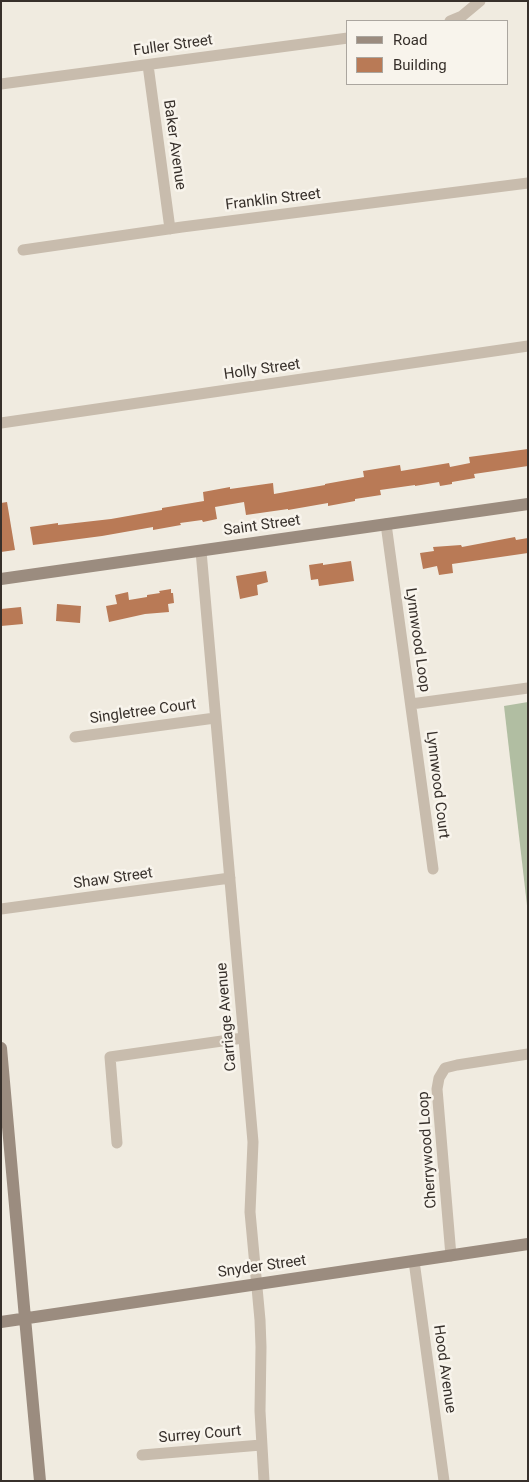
<!DOCTYPE html>
<style>
body{margin:0}
#map{position:relative;width:529px;height:1482px;overflow:hidden;background:#f0ebe0;font-family:Roboto,sans-serif}
canvas{display:block}
.frame{position:absolute;inset:0;border:2px solid #37302b;pointer-events:none}
.legend{position:absolute;left:346px;top:20px;width:162px;height:65px;box-sizing:border-box;background:#f8f4ec;border:1px solid #aba69f;margin:0;padding:6px 9px;list-style:none;font-size:15px;color:#37302b}
.legend li{display:flex;align-items:center;gap:10px;height:25px}
.legend b{width:25px;border:1px solid #aba69f}
</style>
<div id="map">
<canvas width="529" height="1482"></canvas>
<div class="frame"></div>
<ul class="legend">
<li><b style="height:6px;background:#9b8c7f"></b>Road</li>
<li><b style="height:14px;background:#b97a56"></b>Building</li>
</ul>
</div>
<script>
const g = document.querySelector('canvas').getContext('2d');
g.lineJoin = 'round';
function fill(path, color) { g.fillStyle = color; g.fill(path, 'evenodd'); }
function stroke(path, color, width, dash) { g.strokeStyle = color; g.lineWidth = width; g.lineCap = dash ? 'butt' : 'round'; g.setLineDash(dash || []); g.stroke(path); }
function write(font, color, halo, rows, align = 'center') {
  g.font = font + ' Roboto,sans-serif'; g.lineWidth = 5; g.setLineDash([]); g.textBaseline = 'middle'; g.strokeStyle = halo; g.fillStyle = color; for (const [text, x, y, turn = 0] of rows) {
    g.save(); g.translate(x, y); g.rotate((+turn || 0) * Math.PI / 180); g.textAlign = isNaN(turn) ? turn : align; if (halo) g.strokeText(text, 0, 0); g.fillText(text, 0, 0); g.restore();
  }
}
const green = new Path2D(`
 M528,702V914L504,706Z`);
const building = new Path2D(`
 M528,449V466L474,474L475,478L452,482V484L440,486L439,482L415,486V485L380,490L381,495L355,499V501L328,506V503L288,510V509L246,515L244,502L215,507L217,519L203,522L202,520L180,523L181,525L153,530V527L102,536L33,545L30,527L58,523V525L111,519L162,510V508L204,501L203,492L230,487V489L273,483L274,494L325,485V484L364,477L363,471L400,465L401,471L449,463L450,467L470,463L469,457Z
 M7,502L15,550L1,552V503Z
 M515,537L516,540L528,538V553L452,564L453,573L439,575L437,566L423,569L420,553L434,551L433,547L461,545L462,547Z
 M351,561L354,581L319,586L318,579L311,580L309,565L323,563V565Z
 M266,571L268,582L257,585L258,595L240,599L236,576Z
 M171,589V593H173L174,603L168,604L169,612L145,614L109,622L106,606L117,604L115,595L128,592L129,600L147,597V595L160,593L159,591Z
 M57,604L81,606L80,623L56,621Z
 M21,607L23,624L1,626V609Z`);
const street = new Path2D(`
 M450,21L462,16L480,1
 M148,65L170,229
 M1,84L348,38
 M23,250L182,227L528,183
 M1,423L528,346
 M386,524L433,869
 M201,551L253,1142L250,1212L260,1320L261,1347L260,1411L264,1481
 M411,704L528,688
 M75,737L215,718
 M1,909L230,878
 M117,1143L110,1057L243,1038
 M451,1256L437,1089L439,1078L445,1068L457,1065L528,1054
 M414,1261L444,1481
 M142,1455L261,1445`);
const secondary = new Path2D(`
 M1,579L528,504
 M1,1048L25,1318L40,1481
 M1,1322L528,1244`);
const streetNames = [
 ["Fuller Street",173,46,-8],
 ["Baker Avenue",174,145,82],
 ["Franklin Street",273,200,-7],
 ["Holly Street",262,370,-8],
 ["Saint Street",262,526,-8],
 ["Lynnwood Loop",417,640,82],
 ["Singletree Court",143,712,-8],
 ["Lynnwood Court",437,785,83],
 ["Shaw Street",113,879,-8],
 ["Carriage Avenue",227,1017,-95],
 ["Cherrywood Loop",428,1150,-94],
 ["Snyder Street",262,1267,-8],
 ["Hood Avenue",444,1369,82],
 ["Surrey Court",200,1435,-5]
];
fill(green, '#b1bea2');
fill(building, '#b97a56');
stroke(street, '#c8bcad', 11);
stroke(secondary, '#9b8c7f', 12);
write('15px', '#37302b', '#f8f4ec', streetNames);
</script>
